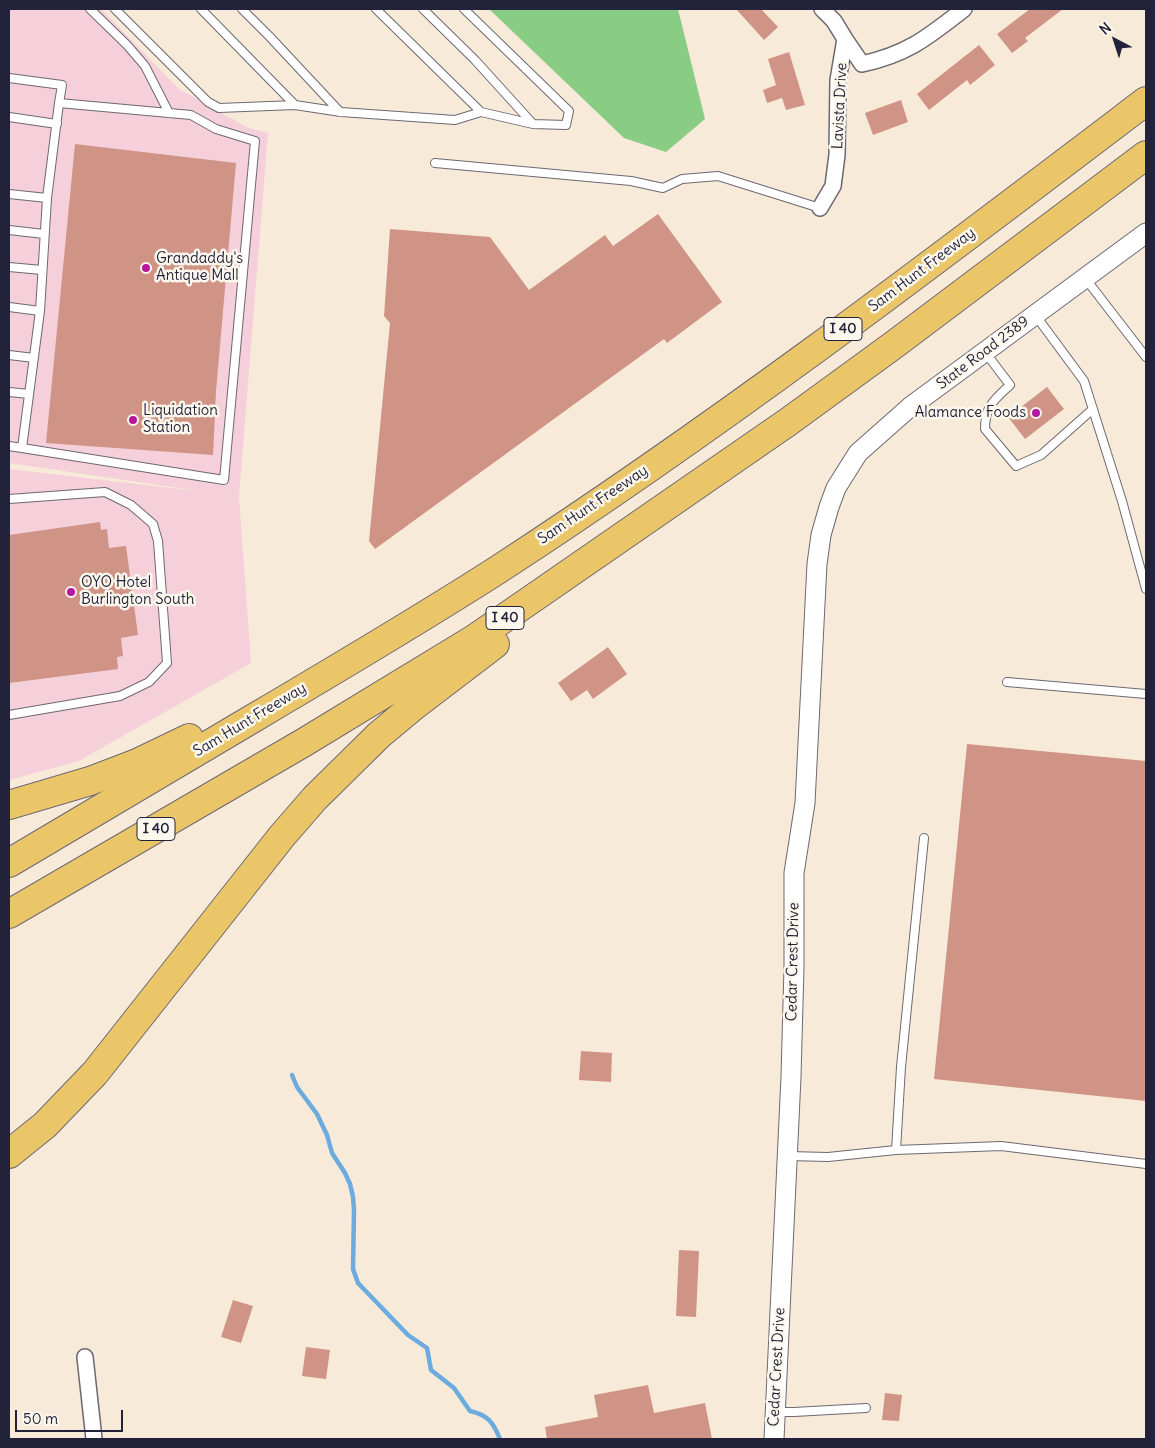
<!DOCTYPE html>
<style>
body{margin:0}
#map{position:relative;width:1155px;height:1448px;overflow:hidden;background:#f8ead8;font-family:Delius,sans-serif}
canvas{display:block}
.frame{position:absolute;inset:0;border:10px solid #22223b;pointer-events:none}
.north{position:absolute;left:1090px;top:15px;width:50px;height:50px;-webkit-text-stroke:4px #fbf7ec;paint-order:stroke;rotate:320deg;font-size:14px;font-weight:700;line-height:20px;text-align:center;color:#22223b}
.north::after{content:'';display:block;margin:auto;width:18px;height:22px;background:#22223b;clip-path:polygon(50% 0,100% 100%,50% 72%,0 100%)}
.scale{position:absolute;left:15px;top:1410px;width:108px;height:22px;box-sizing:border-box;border:2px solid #22223b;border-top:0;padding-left:6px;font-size:15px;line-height:18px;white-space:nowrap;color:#22223b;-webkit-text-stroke:4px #fbf7ec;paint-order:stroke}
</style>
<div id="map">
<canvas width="1155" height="1448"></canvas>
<div class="frame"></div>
<div class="north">N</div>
<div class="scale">50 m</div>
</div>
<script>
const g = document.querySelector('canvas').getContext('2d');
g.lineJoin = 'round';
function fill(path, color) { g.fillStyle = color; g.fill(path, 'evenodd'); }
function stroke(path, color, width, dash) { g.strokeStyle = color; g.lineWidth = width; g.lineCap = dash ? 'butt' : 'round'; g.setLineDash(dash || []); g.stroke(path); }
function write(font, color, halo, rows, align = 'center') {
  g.font = font + ' Delius,sans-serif'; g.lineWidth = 5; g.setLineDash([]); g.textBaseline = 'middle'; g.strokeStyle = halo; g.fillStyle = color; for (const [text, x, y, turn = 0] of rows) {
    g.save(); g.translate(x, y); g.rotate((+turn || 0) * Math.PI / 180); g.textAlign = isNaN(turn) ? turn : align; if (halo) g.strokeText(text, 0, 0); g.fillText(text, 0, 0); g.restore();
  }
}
const built = new Path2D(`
 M9,9H101L179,89L248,128L268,133L239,496L251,663L79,761L9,780V469L206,492L9,463Z`);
const green = new Path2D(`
 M489,9H678L705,119L666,152L624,138Z`);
const stream = new Path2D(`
 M292,1075L297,1087L317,1114L327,1135L332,1153L345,1173L350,1184L353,1197L354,1210L353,1269L358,1283L408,1335L427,1348L431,1370L454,1388L470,1411C488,1415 493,1422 500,1439`);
const building = new Path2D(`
 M736,9H761L778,27L764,40Z
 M1030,9H1063L1025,38L1028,41L1012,53L997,34Z
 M979,45L995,65L970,85L967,80L929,110L917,94Z
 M789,52L805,105L786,110L782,98L767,103L763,90L776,85L768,59Z
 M901,100L908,122L873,135L865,113Z
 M75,144L236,163L216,391L213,455L46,443Z
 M658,214L722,302L667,343L664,339L375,549L369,541L390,323L384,316L390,229L490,237L529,290L605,235L613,246Z
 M1047,387L1064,409L1025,439L1008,417Z
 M100,522L101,530L107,529L109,548L126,546L138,635L121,638L123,656L117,657L118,669L9,683V535Z
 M608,647L627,674L593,699L587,690L571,701L558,683Z
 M967,744L1146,761V1101L934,1079Z
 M581,1051L612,1053L611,1082L579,1080Z
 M679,1250L699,1251L696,1317L676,1316Z
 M233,1300L253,1306L241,1343L221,1337Z
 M306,1347L330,1350L326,1379L302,1376Z
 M648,1385L654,1413L705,1403L712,1439H547L545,1427L598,1417L594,1395Z
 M885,1393L902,1395L899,1421L882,1420Z`);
const service = new Path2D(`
 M90,9L127,45L145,66L169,113
 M115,9L208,102L219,108L295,105L341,112L455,120L481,112L533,124L566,125L569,111L464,9
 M201,9L295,105
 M242,9L270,37L340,112
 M376,9L481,112
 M423,9L475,60L533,124
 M9,78L62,85L59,103
 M59,103L191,115L216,129L255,141L224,480L22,448L40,311L47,198Z
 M9,117L57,124
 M435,163L631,181L663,188L682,179L718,176L820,208
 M9,194L47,198
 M9,230L44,234
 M9,267L42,270
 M1085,278L1146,357
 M9,307L40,311
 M1036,316L1084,381L1122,501L1146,589
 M985,352L1010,385C994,400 985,406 985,429L1016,466L1041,455L1093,409
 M9,355L34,358
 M9,392L29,394
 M9,446L22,448
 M9,499L105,492L131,505L153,524L158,541L167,663L149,682L120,696L9,715
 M1007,682L1146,694
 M896,1150L901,1067L924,838
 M788,1156L828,1157L896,1150L1001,1146L1146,1164
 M775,1412H794L866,1408`);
const minor = new Path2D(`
 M845,39L862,64C908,54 928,37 964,9
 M820,208L833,186L837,155L838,80L845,39L834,21L822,9
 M85,1357L94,1439`);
const tertiary = new Path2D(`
 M774,1439L791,1077L794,967V873L805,803L817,564L821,535L829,507L836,488L858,453L910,407L1146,233`);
const motorway = new Path2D(`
 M9,805L90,781L137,763L189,738
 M9,863C90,815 171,767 252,719C335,670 418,621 499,569C722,424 934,262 1146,101
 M9,914L303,743L474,639L788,422L895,344L1146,155
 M9,1154L45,1125L95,1073L282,836L315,798L379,735L415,705L495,644`);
const markers = [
 [146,268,5,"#b5179e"],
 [1036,413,5,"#b5179e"],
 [133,420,5,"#b5179e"],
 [71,592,5,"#b5179e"]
];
const shields = [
 [843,329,38],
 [505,618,38],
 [156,829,38]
];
const shieldNames = [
 ["I 40",843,329],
 ["I 40",505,618],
 ["I 40",156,829]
];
const streetNames = [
 ["Lavista Drive",840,106,-87],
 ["Sam Hunt Freeway",922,270,-37],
 ["State Road 2389",983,353,-37],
 ["Sam Hunt Freeway",593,505,-34],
 ["Sam Hunt Freeway",250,720,-31],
 ["Cedar Crest Drive",793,962,-89],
 ["Cedar Crest Drive",777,1367,-87]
];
const poiNames = [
 ["Grandaddy's",156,259],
 ["Antique Mall",156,276],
 ["Liquidation",143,411],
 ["Station",143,428],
 ["Alamance Foods",1026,413,"right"],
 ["OYO Hotel",81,583],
 ["Burlington South",81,600]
];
fill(built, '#f5cfda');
fill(green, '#89cc84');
stroke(stream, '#6cabdf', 4.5);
fill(building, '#d09486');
stroke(service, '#6d6872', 10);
stroke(minor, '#6d6872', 18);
stroke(tertiary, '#6d6872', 21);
stroke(motorway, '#6d6872', 30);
stroke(service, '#fff', 8);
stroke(minor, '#fff', 15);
stroke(tertiary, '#fff', 19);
stroke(motorway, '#ebc669', 28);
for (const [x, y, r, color] of markers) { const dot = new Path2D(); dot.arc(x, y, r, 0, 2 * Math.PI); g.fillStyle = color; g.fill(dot); stroke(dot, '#fbf7ec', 2); }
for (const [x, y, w] of shields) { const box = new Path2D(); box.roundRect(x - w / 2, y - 11.5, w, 23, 4); g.fillStyle = '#fbf7ec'; g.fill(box); stroke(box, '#22223b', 1); }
write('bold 14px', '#22223b', null, shieldNames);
write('15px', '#22223b', '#fbf7ec', streetNames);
write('15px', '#22223b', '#fbf7ec', poiNames, 'left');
</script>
